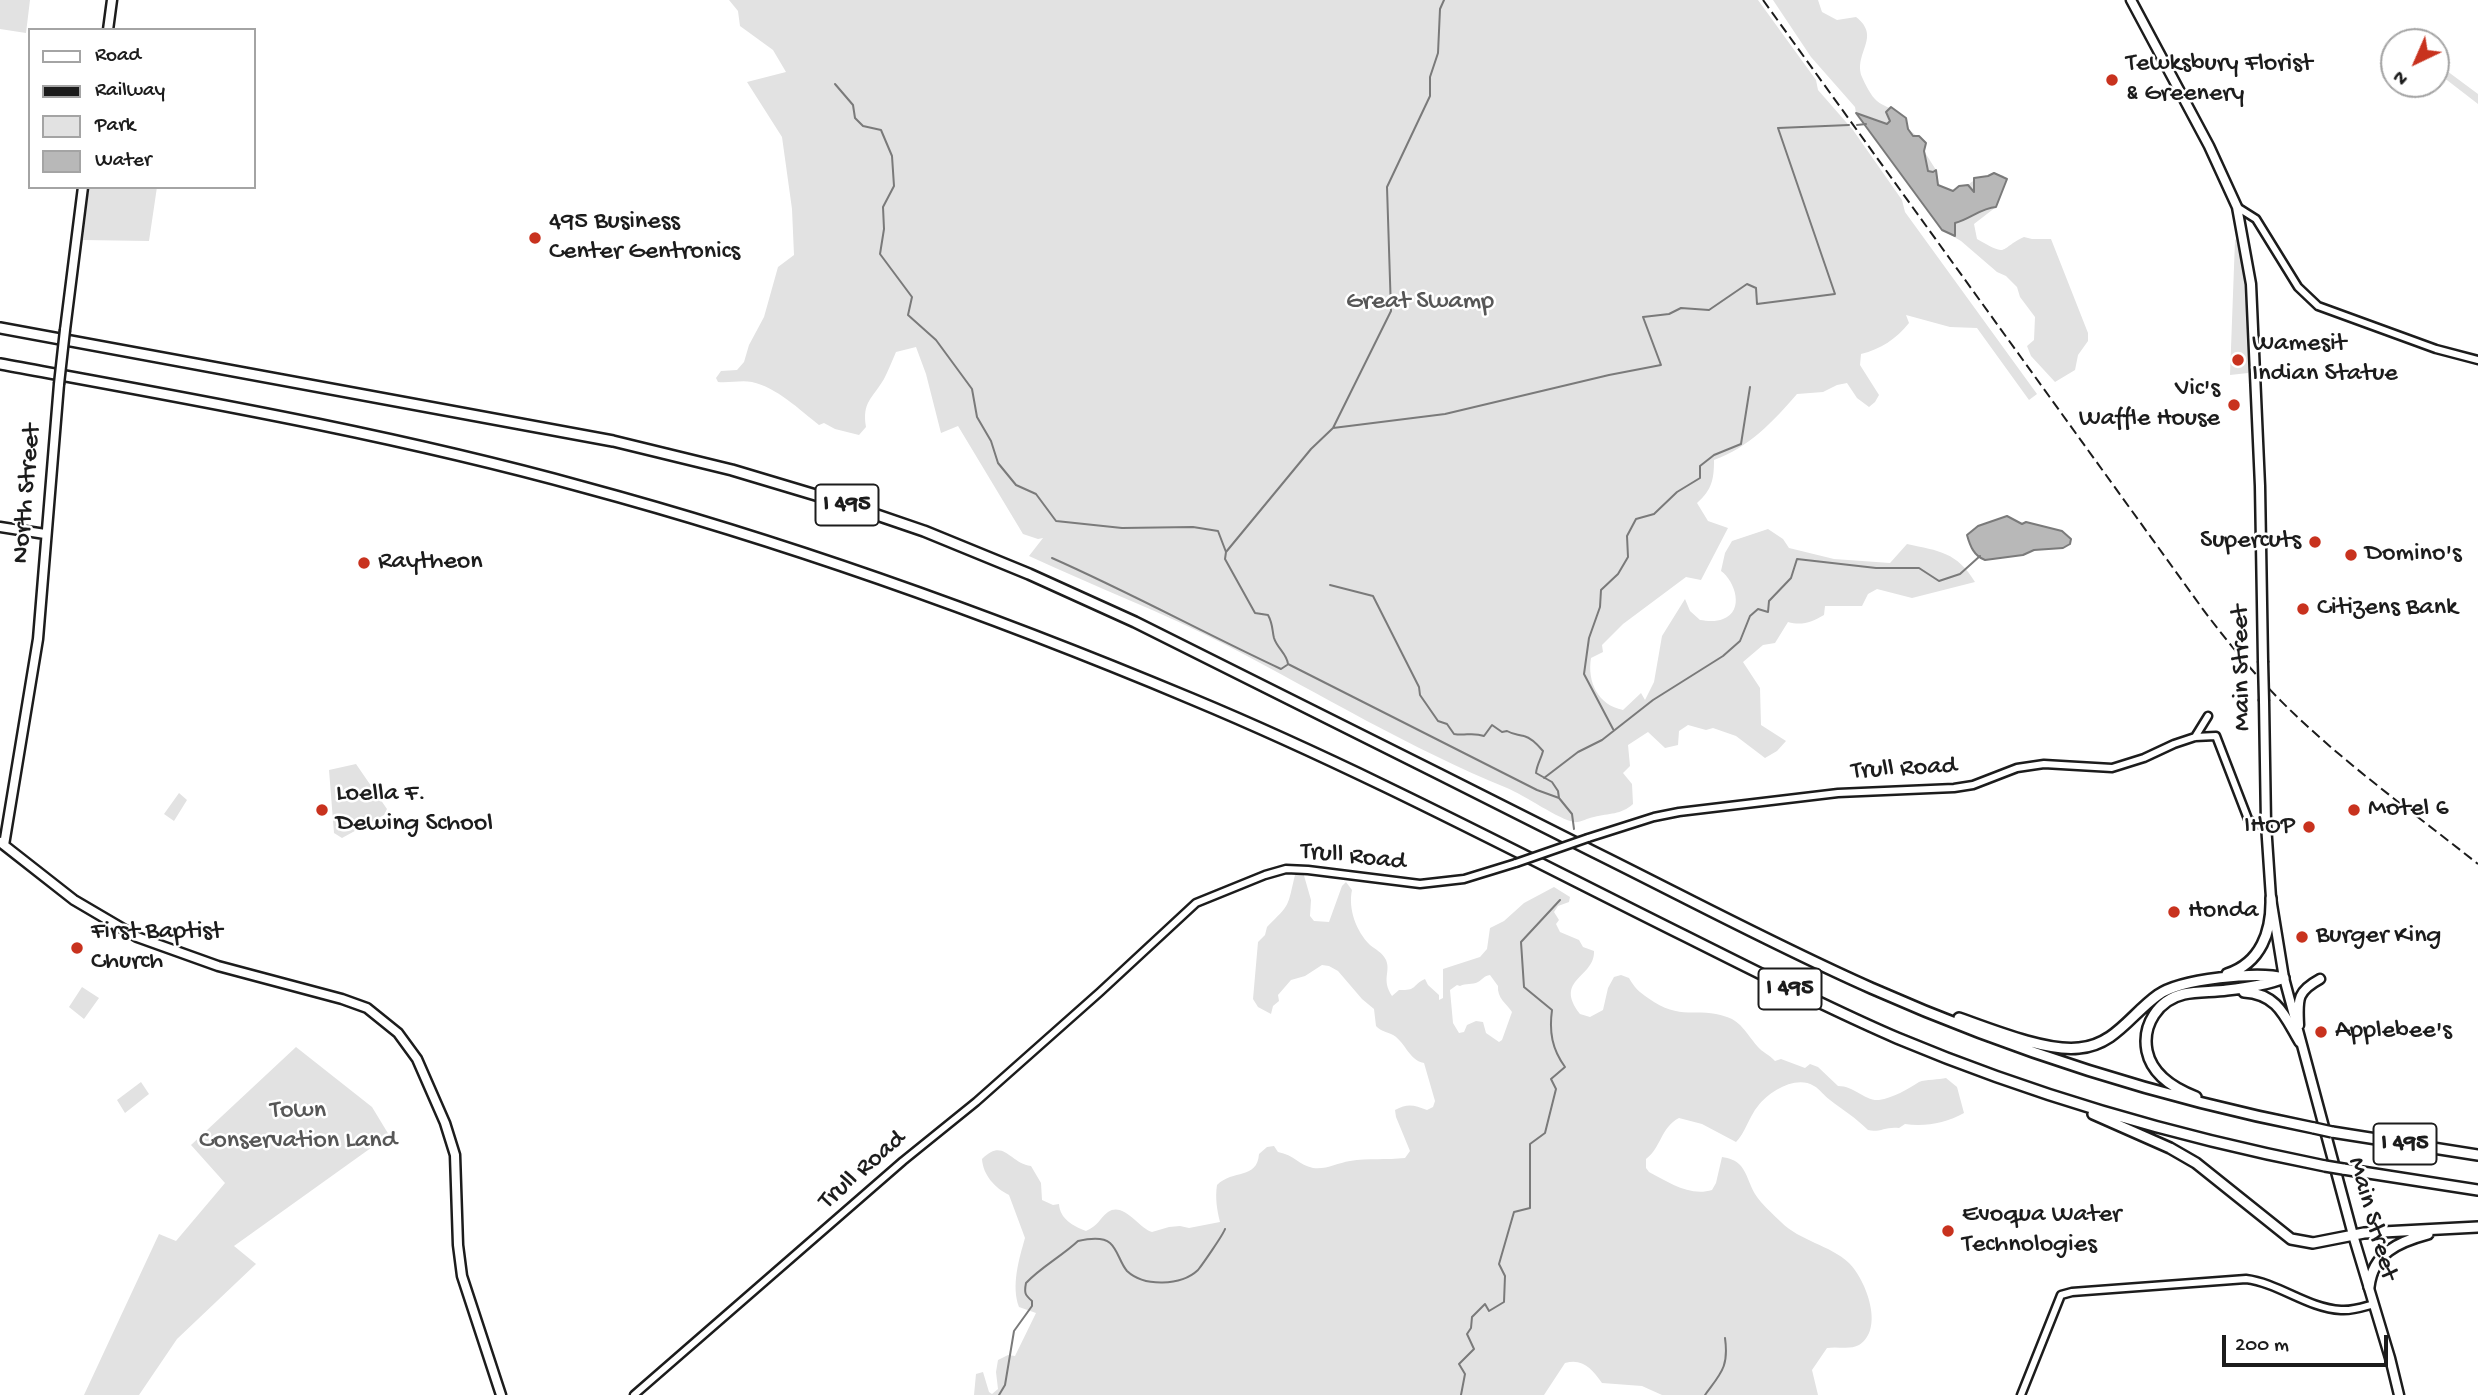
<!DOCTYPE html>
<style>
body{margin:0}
#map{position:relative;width:2478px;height:1395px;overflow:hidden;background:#fff;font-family:"Gochi Hand",sans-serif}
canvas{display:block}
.legend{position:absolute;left:28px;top:28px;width:228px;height:161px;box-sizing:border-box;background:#fff;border:2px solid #a4a4a4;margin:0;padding:9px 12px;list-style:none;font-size:21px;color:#1c1c1c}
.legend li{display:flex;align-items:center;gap:14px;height:35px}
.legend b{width:35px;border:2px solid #a4a4a4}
.north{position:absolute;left:2380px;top:28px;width:70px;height:70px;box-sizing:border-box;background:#fff;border:2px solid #a4a4a4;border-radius:50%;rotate:224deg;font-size:19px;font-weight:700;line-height:28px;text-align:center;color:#1c1c1c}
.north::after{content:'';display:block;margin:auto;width:24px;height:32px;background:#c8321e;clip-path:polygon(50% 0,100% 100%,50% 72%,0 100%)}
.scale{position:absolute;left:2222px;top:1335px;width:166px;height:32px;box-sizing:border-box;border:4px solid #1c1c1c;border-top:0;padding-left:9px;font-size:21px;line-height:24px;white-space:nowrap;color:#1c1c1c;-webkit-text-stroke:5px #fff;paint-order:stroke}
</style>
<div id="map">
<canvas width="2478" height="1395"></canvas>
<ul class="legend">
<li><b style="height:9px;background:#fff"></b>Road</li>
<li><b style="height:9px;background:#1c1c1c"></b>Railway</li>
<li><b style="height:19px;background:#e2e2e2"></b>Park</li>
<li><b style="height:19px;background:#b8b8b8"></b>Water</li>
</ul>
<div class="north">N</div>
<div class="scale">200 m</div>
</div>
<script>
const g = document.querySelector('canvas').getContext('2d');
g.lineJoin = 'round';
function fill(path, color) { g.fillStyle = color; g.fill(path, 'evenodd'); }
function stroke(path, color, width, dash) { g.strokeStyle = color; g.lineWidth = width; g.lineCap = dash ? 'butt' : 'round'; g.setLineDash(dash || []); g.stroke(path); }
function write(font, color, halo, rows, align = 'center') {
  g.font = font + ' "Gochi Hand",sans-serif'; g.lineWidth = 5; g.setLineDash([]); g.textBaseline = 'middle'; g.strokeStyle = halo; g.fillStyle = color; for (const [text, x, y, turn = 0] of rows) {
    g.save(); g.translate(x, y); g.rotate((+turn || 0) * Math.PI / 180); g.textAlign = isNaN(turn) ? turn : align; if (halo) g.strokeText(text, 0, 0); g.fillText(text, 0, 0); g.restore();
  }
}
const green = new Path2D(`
 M0,0H30L26,33L0,29Z
 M729,0H1758L1816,80L1818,90L1853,130L1902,200L1905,212L2037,394L2029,400L1977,328L1950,327L1906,315L1909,323C1896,339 1881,349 1861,354L1860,365L1879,395L1875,402L1869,407L1857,398L1847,383L1837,385L1823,392L1797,394C1774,421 1748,448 1714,460C1714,479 1712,490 1697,503L1708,521L1728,528L1701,580L1686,577L1623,624L1602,645L1603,652L1591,658C1587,682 1598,705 1623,710L1641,693L1645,700L1654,682L1662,636L1685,599L1690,611L1700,620C1707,621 1716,622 1723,619C1745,611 1735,581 1721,571L1725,553L1732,541L1768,529L1783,539L1789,548L1834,559L1890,563L1907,544C1939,551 1957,552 1975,582L1912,598L1877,589L1868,594L1862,606H1825L1824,615C1812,622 1802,626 1788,622L1775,643L1763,645L1743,662L1760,688L1761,725L1786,741L1777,751L1765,758L1736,736L1713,728L1706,730L1688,725L1679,731L1678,745L1665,748L1648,732L1628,745L1630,766L1623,773L1632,784L1633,804C1621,815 1609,813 1594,817C1587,818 1580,823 1574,822C1560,820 1524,795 1507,788C1411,749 1320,694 1228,646C1163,612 1095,587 1029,556L1043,538L1038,539L1023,534L958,426L941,433L926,374L916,347L896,352C892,361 888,371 884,379C872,399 862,402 866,427L859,435L835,429L824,423L819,425C800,410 776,387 752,382C741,380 730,383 718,382L716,378L721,371L737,370L744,362L749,345L764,317L778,267L794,255L792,209L782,137L747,82L786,72L773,50L740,26L738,11Z
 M1773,0H1818L1822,12L1837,20L1856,17C1882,37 1853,53 1862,77C1865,84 1871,96 1877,101C1891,112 1904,107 1908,129L1926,143L1924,151L1936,170L1938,185L1953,191L1959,186L1968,185C1976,177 1984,178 1994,173L2004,176L1996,207L1974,224L1977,239C2010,258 1998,249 2024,237L2032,239H2051L2088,333V341L2078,355L2075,370L2055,382L2031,356L2027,346L2034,340L2035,317L2020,297L2017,287L2006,276L1997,272L1961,241L1942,230L1856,113L1855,107L1811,57Z
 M2447,71L2478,94V104L2443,77Z
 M89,187H157L149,241L83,240Z
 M2237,239L2246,284L2250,369L2248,373L2230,375L2235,240Z
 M356,764L387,809L384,815L342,838L334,833L329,770Z
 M179,793L187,800L174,821L164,814Z
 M1303,872L1311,900L1310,916L1314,921L1329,922L1342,886L1346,882L1352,890C1348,909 1356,931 1370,945C1376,950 1382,952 1386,960C1391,972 1381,979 1392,996L1399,990C1417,991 1412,985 1425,979L1428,985L1439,995V1000L1443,998V969L1480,957L1487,949L1490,928L1504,921L1524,903L1554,887L1570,897L1569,902L1558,906L1554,912L1559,920L1556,924L1560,932L1579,940L1583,947L1594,951C1595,978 1553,979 1580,1014L1590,1017L1603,1010L1608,988L1614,977L1621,975L1629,978C1634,987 1639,992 1648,998C1681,1022 1696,1006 1727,1017C1741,1021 1749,1037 1758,1047C1762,1052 1770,1055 1775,1061L1781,1059L1805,1068L1810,1064L1818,1067L1838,1086C1855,1086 1864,1101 1879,1100C1893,1098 1908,1089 1919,1082C1926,1079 1939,1080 1946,1078L1957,1087L1964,1113C1946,1123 1925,1127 1905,1124L1899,1128C1886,1126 1879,1133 1868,1130C1856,1118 1843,1110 1830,1100C1824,1096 1820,1089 1814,1086C1796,1075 1770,1091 1758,1106C1750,1115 1744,1135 1736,1142L1702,1124L1679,1118C1661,1127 1661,1148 1646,1159V1168L1649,1172C1668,1182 1690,1197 1712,1190L1716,1183L1722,1157C1729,1158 1736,1160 1741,1166C1747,1173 1750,1186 1755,1194C1762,1205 1772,1213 1781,1222C1800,1241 1830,1245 1849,1263C1866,1280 1885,1329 1859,1345C1850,1350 1837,1346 1827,1348L1812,1370L1818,1395H1662L1642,1386L1602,1383C1592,1369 1583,1358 1565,1363L1544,1395H974L976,1374L983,1372L989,1392L992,1394L998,1389L996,1372L998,1360L1008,1355L1015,1356L1036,1313L1019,1307C1011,1286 1019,1259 1025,1238L1009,1195C995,1188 983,1175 982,1159C1004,1137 1009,1163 1031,1166L1041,1183L1042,1200L1053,1205L1059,1204C1060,1219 1073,1226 1086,1231C1099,1225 1099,1219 1108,1212C1123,1201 1139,1228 1152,1232L1169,1227L1180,1226L1189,1228L1220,1222C1217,1210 1215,1198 1217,1185C1233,1169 1257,1180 1259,1154L1267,1147L1274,1146L1278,1152C1294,1155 1299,1165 1313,1168C1326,1170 1337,1163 1350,1161C1368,1158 1387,1160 1405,1158L1410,1151L1396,1117L1395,1110C1408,1103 1414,1105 1427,1110L1433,1107L1435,1101L1424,1063C1408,1060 1405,1040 1391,1034C1384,1031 1381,1031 1376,1026L1374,1009L1362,999L1338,971L1329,966L1322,965L1305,976L1291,980L1278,995L1279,1001L1273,1006L1271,1014L1258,1007L1253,999L1258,942L1265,935L1267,927C1291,903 1287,908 1295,875ZM1490,975L1498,986C1497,998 1506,1003 1512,1012L1502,1040L1499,1042L1486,1033L1483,1022L1476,1021L1467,1025L1464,1032L1459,1033L1453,1023L1450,990L1457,985L1460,986C1466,983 1472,985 1478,982C1483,979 1484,976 1490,975Z
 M82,987L99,998L84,1019L69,1007Z
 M296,1047L372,1107L389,1135L234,1246L256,1264L177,1339L139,1395H84L159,1234L176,1241L225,1183L191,1145Z
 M141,1082L149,1094L125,1113L117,1100Z`);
const water = new Path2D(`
 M1891,107L1906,118L1908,129L1913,136H1919L1926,143L1924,151L1928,171L1933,172L1936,170L1938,185L1953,191L1959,186L1968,185L1974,192V178L1988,176L1994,173L2007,179L1996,207C1981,208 1970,219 1955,223V236L1942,230L1856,113L1887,124L1890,121L1886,112Z
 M2007,516L2022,524L2026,522L2062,531L2071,539L2070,544L2063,548L2034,550L2023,555L1985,560C1974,556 1970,546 1967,535L1978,526Z`);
const stream = new Path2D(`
 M835,84L853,105L855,118L863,126L881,130L892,156L894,186L883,207L884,229L880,254L912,297L908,315L936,340L972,389L977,417L991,441L998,463L1016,485L1036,494L1056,521L1122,528L1193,527L1218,531L1226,552L1225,559L1255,613L1268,615C1273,624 1272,630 1274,638C1277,648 1287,654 1288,664L1537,790L1559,798
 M1857,125L1866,124
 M1333,428L1445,414L1609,375L1661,365L1643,317L1669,314L1681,308L1709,310L1747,284L1756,288L1757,304L1835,294L1778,128L1849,125
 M1226,552L1311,449L1333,428L1391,311L1387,187L1430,96V77L1438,53L1440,9L1444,0
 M1052,558C1129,592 1204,633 1281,669L1287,665
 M1330,585L1373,596L1419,687L1420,695L1438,721L1447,724L1454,734C1465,736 1473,732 1484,736L1492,725L1502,732L1507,731C1514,735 1517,734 1524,736C1532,738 1538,745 1543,751C1541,759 1537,764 1536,773L1552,782L1558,791L1559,798L1572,814L1574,829
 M1613,729L1584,674L1589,638L1600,607L1601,590L1618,574L1628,557L1627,536L1636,519L1654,514L1677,492L1700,478V466L1714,455L1741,444L1750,387
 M1544,778L1578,752L1602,740L1653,700L1723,656L1740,641L1750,616L1758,609L1768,612L1769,601L1791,578L1797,559L1876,568H1919L1939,581L1960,574L1980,556
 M999,1395L1005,1385L1014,1331L1032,1306V1301C1025,1295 1024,1293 1026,1283C1041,1267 1062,1256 1078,1241C1087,1239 1103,1237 1110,1243C1118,1250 1120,1263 1127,1271C1144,1287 1181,1286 1198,1270C1202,1265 1223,1235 1225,1229
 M1461,1395L1465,1374L1459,1364L1474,1349L1467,1334L1471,1328L1472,1317L1485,1304L1489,1311L1504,1302L1505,1276L1499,1264L1514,1212L1530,1208V1144L1545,1133L1556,1089L1551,1079L1565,1067C1552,1049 1549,1032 1552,1010L1524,987L1521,942L1560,900
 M1705,1395C1721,1373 1729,1367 1725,1338`);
const minor = new Path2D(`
 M2237,207L2256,219L2298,287L2318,306L2436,349L2478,360
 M2195,737L2208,716
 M1588,838L1654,817L1679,812L1838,793L1954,788L1973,785L2017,768L2044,764L2112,768L2144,758L2174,744L2195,737L2216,736L2248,819L2254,824H2266
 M634,1395L903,1161L976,1102L1100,992L1196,903L1265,875L1286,869L1308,870L1420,884L1464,879L1516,863
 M2021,1395L2061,1295L2072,1292L2246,1279C2279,1283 2307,1308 2341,1310C2352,1311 2363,1307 2374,1304`);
const major = new Path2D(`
 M2131,0L2209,146L2237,207L2251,284L2260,486L2263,661
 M108,30L112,0
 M65,330L83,187
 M0,527L45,534
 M2264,701L2266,824L2271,898L2284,978L2353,1235L2390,1358L2399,1395
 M0,842L74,900L137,937L218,966L342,999L367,1008L398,1033L417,1059L445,1123L455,1155L458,1245L462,1276L501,1395
 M4,845L38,639L59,384
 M2299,1025C2298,1000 2296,992 2320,979`);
const highway = new Path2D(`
 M0,328L613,441L732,470L839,502L924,531L1029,574L1135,622C1287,698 1440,774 1592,851C1685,897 1776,946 1871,988C2013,1051 2161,1098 2314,1128
 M0,364C196,400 391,434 583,487C791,543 994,616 1192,699C1360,769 1522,855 1685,936C1755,971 1825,1007 1897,1038C2035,1096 2178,1137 2325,1166
 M2227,974C2261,963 2272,931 2271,898
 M2244,992C2278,994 2285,1017 2300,1042
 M1959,1018C1990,1029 2047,1052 2079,1048C2115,1045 2131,1014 2158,995C2180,979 2258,971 2284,978
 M2196,1097C2175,1089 2152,1075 2147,1051C2142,1025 2158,1000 2184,994C2198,991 2213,992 2227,990C2246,988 2266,985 2284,978
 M2093,1114L2170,1148L2196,1163L2291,1239L2313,1243L2364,1233L2478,1227
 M2332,1132L2478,1155
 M2343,1169L2478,1190
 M2369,1287C2373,1253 2398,1242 2428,1234`);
const rail = new Path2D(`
 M1763,0L2202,608C2225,639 2250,669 2277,697C2338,759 2410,810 2478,864`);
const minorBridge = new Path2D(`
 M1516,863L1588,838`);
const majorBridge = new Path2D(`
 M59,384L65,330
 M2263,661L2264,701`);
const highwayBridge = new Path2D(`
 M2314,1128L2332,1132
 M2325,1166L2343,1169`);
const markers = [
 [2112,80,7,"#c8321e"],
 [535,238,7,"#c8321e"],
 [2238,360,7,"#c8321e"],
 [2234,405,7,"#c8321e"],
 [2315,542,7,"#c8321e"],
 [2351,555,7,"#c8321e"],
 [364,563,7,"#c8321e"],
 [2303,609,7,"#c8321e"],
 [322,810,7,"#c8321e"],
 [2354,810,7,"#c8321e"],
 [2309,827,7,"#c8321e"],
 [2174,912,7,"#c8321e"],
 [2302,937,7,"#c8321e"],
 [77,948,7,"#c8321e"],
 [2321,1032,7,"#c8321e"],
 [1948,1231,7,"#c8321e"]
];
const shields = [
 [847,505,63],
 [1790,989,63],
 [2405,1144,63]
];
const shieldNames = [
 ["I 495",847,505],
 ["I 495",1790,989],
 ["I 495",2405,1144]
];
const poiNames = [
 ["Tewksbury Florist",2126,65],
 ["& Greenery",2126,95],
 ["495 Business",549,223],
 ["Center Gentronics",549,253],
 ["Wamesit",2252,345],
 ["Indian Statue",2252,375],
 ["Vic's",2220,390,"right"],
 ["Waffle House",2220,420,"right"],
 ["Supercuts",2301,542,"right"],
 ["Domino's",2365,555],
 ["Raytheon",378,563],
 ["Citizens Bank",2317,609],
 ["Loella F.",336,795],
 ["Dewing School",336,825],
 ["Motel 6",2368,810],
 ["IHOP",2295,827,"right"],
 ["Honda",2188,912],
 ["First Baptist",91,933],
 ["Church",91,963],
 ["Burger King",2316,937],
 ["Applebee's",2335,1032],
 ["Evoqua Water",1962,1216],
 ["Technologies",1962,1246]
];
const parkNames = [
 ["Great Swamp",1420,303],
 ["Town",298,1112],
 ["Conservation Land",298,1142]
];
const streetNames = [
 ["North Street",28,494,-85],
 ["Main Street",2243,668,-91],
 ["Trull Road",1904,770,-3],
 ["Trull Road",1353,858,6],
 ["Trull Road",863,1171,-41],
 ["Main Street",2371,1219,74]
];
fill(green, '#e2e2e2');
fill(water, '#b8b8b8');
stroke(water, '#7a7a7a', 2);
stroke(stream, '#7a7a7a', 2);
stroke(minor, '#1c1c1c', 11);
stroke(major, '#1c1c1c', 13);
stroke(highway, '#1c1c1c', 14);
stroke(minor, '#fff', 6);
stroke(major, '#fff', 8);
stroke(highway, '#fff', 9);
stroke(rail, '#1c1c1c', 2, [10, 5]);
stroke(minorBridge, '#1c1c1c', 11, []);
stroke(majorBridge, '#1c1c1c', 13, []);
stroke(highwayBridge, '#1c1c1c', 14, []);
stroke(minorBridge, '#fff', 6);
stroke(majorBridge, '#fff', 8);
stroke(highwayBridge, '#fff', 9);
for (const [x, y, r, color] of markers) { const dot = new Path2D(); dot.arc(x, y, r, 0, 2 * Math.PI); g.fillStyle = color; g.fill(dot); stroke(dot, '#fff', 2.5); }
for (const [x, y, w] of shields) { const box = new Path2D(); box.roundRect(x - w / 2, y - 20.5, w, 41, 5); g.fillStyle = '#fff'; g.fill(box); stroke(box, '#1c1c1c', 2); }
write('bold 24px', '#1c1c1c', null, shieldNames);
write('26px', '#1c1c1c', '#fff', poiNames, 'left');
write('26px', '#575757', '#fff', parkNames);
write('26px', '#1c1c1c', '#fff', streetNames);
</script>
